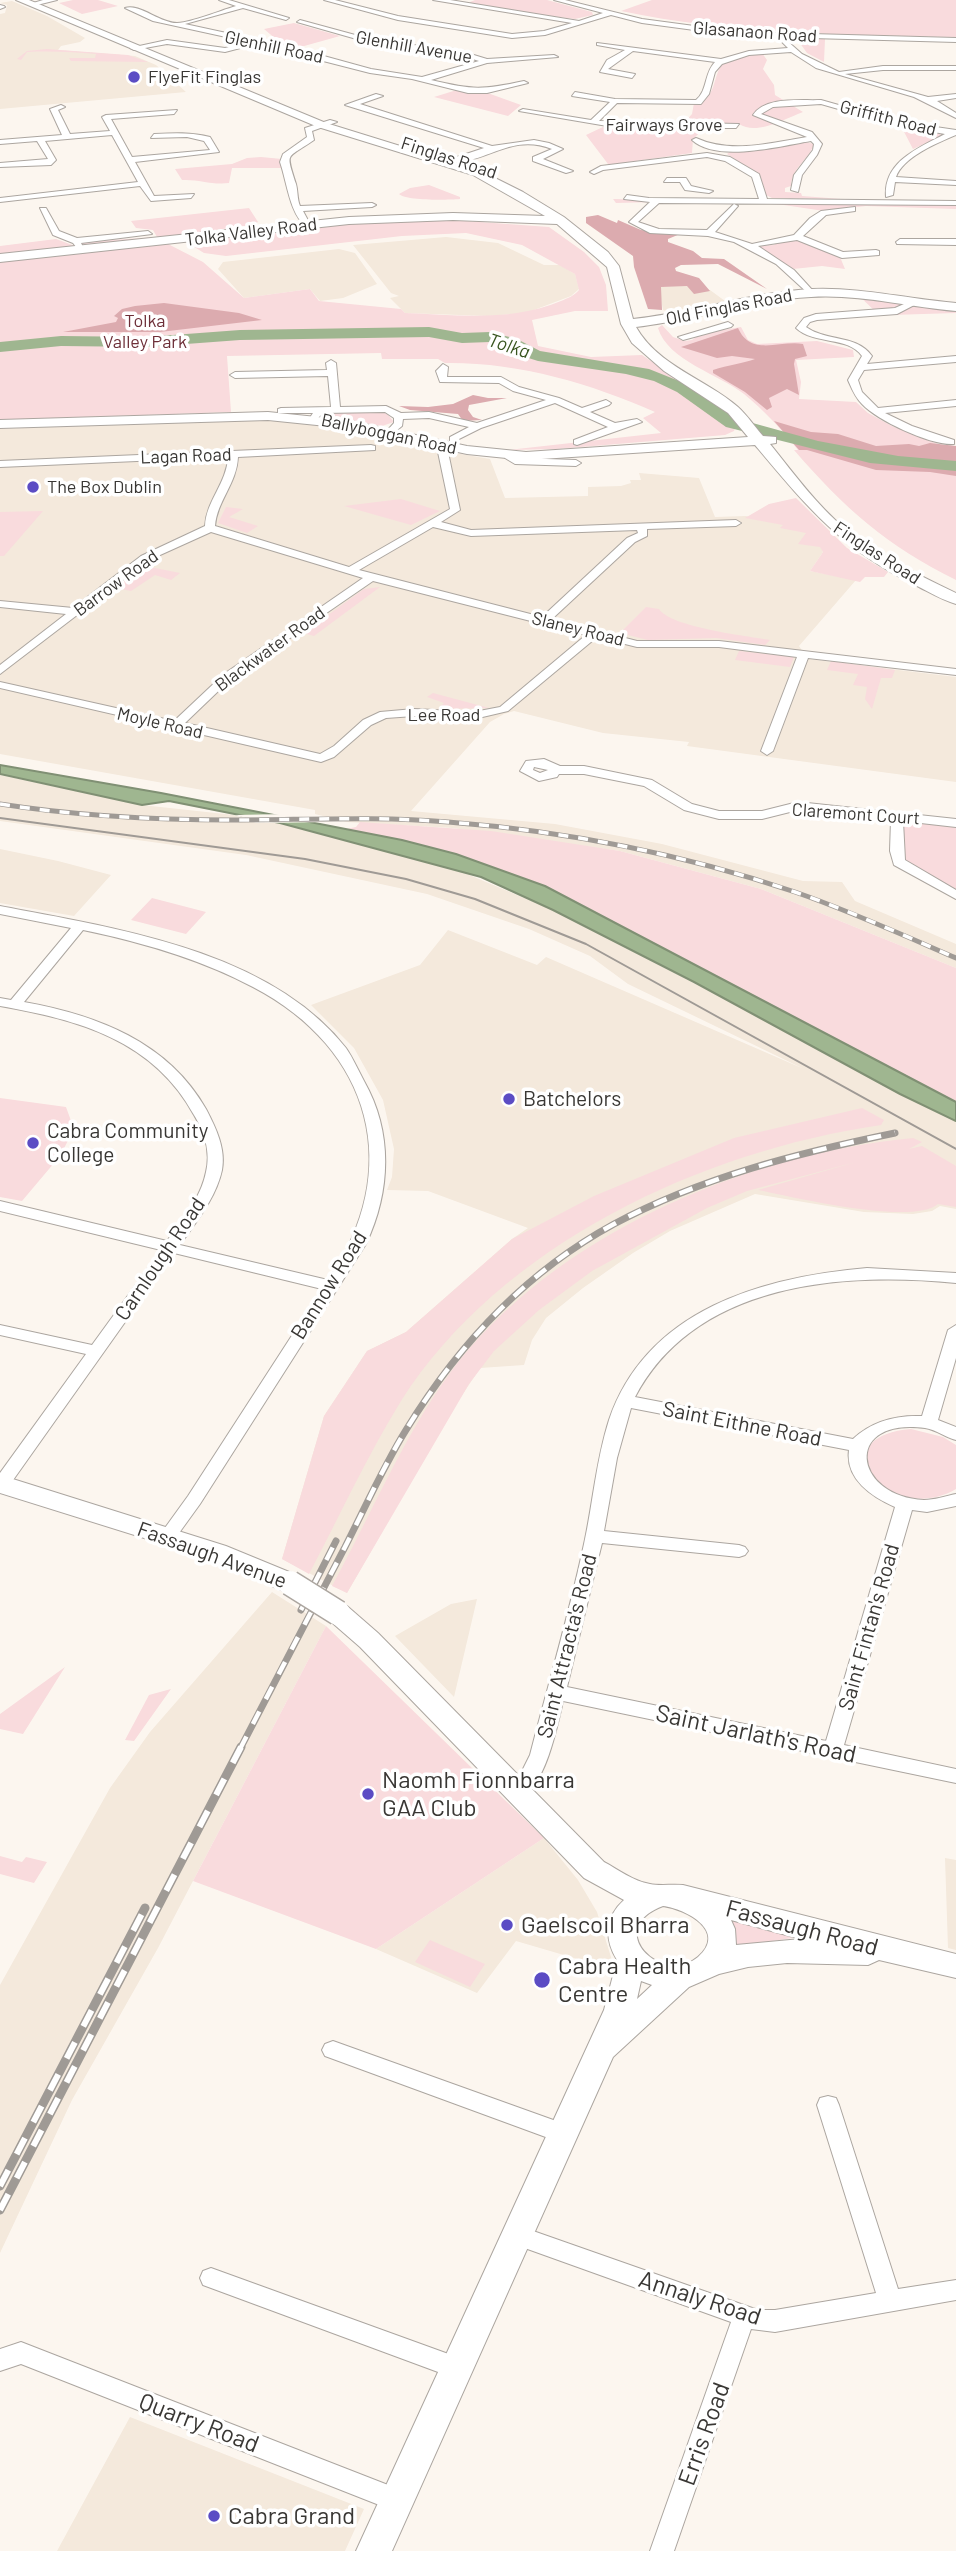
<!DOCTYPE html>
<style>
body{margin:0}
canvas{display:block;background:#fcf6ef}
</style>
<canvas width="956" height="2551"></canvas>
<script>
const g = document.querySelector('canvas').getContext('2d');
g.lineJoin = 'round';
function fill(path, color) { g.fillStyle = color; g.fill(path, 'evenodd'); }
function stroke(path, color, width, dash) { g.strokeStyle = color; g.lineWidth = width; g.lineCap = dash ? 'butt' : 'round'; g.setLineDash(dash || []); g.stroke(path); }
function write(font, color, halo, rows, align = 'center') {
  g.font = font + ' Barlow,sans-serif'; g.lineWidth = 7; g.setLineDash([]); g.textBaseline = 'middle'; g.strokeStyle = halo; g.fillStyle = color; for (const [text, x, y, turn = 0] of rows) {
    g.save(); g.translate(x, y); g.rotate((+turn || 0) * Math.PI / 180); g.textAlign = isNaN(turn) ? turn : align; if (halo) g.strokeText(text, 0, 0); g.fillText(text, 0, 0); g.restore();
  }
}
const built = new Path2D(`
 M12,1L47,16L85,38L80,42L61,46L58,50L135,56L156,65L186,92L0,109V14L5,13L7,5L0,3Z
 M446,237L498,243L544,265H560L575,274L579,289L571,296L526,313L488,316L405,313L390,298L399,296L391,293L353,245Z
 M339,249L355,253L377,284L343,298L320,301L310,289L244,298L218,269L223,262Z
 M687,285L710,290L725,301L673,313L663,310L659,287Z
 M252,418L346,429L432,449L490,459L505,498L588,496V487L621,486L631,483L630,480H641L639,473L699,478L715,517L746,516L792,524L816,534L823,552L810,571L856,580L799,646L808,659L956,677V782L687,746L689,742L603,733L514,711L504,714L490,722L411,811L555,824L662,844L803,881L842,882L855,901L956,944V968L761,889L620,851L453,828L347,822L315,814V810L0,754V429Z
 M0,775L142,805L234,815L256,823H280L455,869L553,910L956,1119V1209L940,1206L932,1211L913,1214L864,1212L755,1194L670,1231L633,1253L583,1288L546,1318L532,1340L524,1365L480,1368L449,1415L347,1593L282,1559L324,1416L367,1351L406,1332L512,1239L528,1228L428,1191L387,1190L392,1177L394,1149L383,1100L354,1048L311,1005L420,965L448,930L537,965L546,957L804,1069L628,984L590,956L529,929L427,894L246,855L0,821Z
 M0,849L58,861L111,875L74,916L0,903Z
 M272,1592L326,1626L158,1948L72,2100L0,2253V1985L110,1788L150,1732Z
 M477,1599L454,1697L395,1636L451,1604Z
 M544,1838L578,1880L597,1912L615,1970L516,1941L477,1993L376,1949Z
 M945,1858L956,1860V1950L948,1948Z
 M130,2417L364,2509L345,2551H57Z`);
const green = new Path2D(`
 M73,0H98L118,6L82,14L59,3Z
 M475,0H547L592,12L593,15L575,19L472,6L470,2Z
 M652,0H956V37C843,35 731,34 621,11Z
 M294,23L340,36L297,48L269,44L277,40L264,29Z
 M800,38L825,39L824,62L807,53L797,39Z
 M47,49L128,55L148,62L71,61L69,58H95L96,54C73,52 52,51 27,52L21,60L17,59L27,51Z
 M762,53L767,60L763,69L774,85L775,95L803,112C786,118 757,136 739,124H683L692,114L694,103C718,100 711,77 724,61Z
 M460,89L482,91L521,105L508,116L434,97Z
 M708,125L693,139L692,153L615,164H608L586,135L605,126Z
 M905,127L940,134L942,136L913,149L902,128Z
 M801,141L814,144C809,160 792,167 791,186L785,188V192L801,193L802,196L842,199L772,198L766,195L760,176L727,154L732,150Z
 M261,157L282,159V168H232L229,183C211,185 198,179 182,180L175,169L232,164L247,158Z
 M429,185L460,197V199C447,200 406,201 399,194L410,188Z
 M613,199L956,205V209L866,206L824,211L777,204L695,201L616,203Z
 M249,208L258,222L253,225L192,233L198,236L83,248L80,242L157,237L153,230L136,228L131,221Z
 M452,220L549,227L584,252L599,267L606,285L608,311H575L532,320L538,346L591,357L642,355L712,402L736,426L734,431L725,435L557,449L508,450L661,433L643,418L655,412C589,383 518,362 445,363L438,359H382L381,353L227,356L231,412L0,420V262L168,244L203,262L244,298L310,289L319,301L401,309L405,313C458,315 511,322 561,301C568,298 574,296 579,290L575,274L522,245L466,233L402,236L226,256L204,253L191,245L200,240L367,222Z
 M56,239L75,246L0,256V246Z
 M795,239L840,257L845,269L822,266L793,269L756,246L775,245L772,242Z
 M857,294L956,307V313L891,315L887,313H877Z
 M662,325L673,337L685,341L692,340L700,334L741,327L748,340L757,344L817,341L853,350L854,357L796,360L801,382L799,399L856,402L868,413L892,426L943,446H956V580C887,546 844,508 794,450H798C781,429 765,411 744,394C720,375 667,360 658,328Z
 M337,411H385L394,422L382,426L327,416L328,413Z
 M796,498L847,548L888,572L884,577H865L860,582L810,571L823,552L820,547L798,544L806,533L780,528L783,525L745,518L769,504Z
 M401,499L440,511L411,525L344,506Z
 M226,507L243,509L229,517L258,526L247,533L218,523Z
 M43,511L4,556H0V512Z
 M145,566L180,573L171,580L155,575L131,591L115,588Z
 M380,587L314,636L303,633L364,589Z
 M646,607L659,609C670,627 747,636 770,640L765,645L716,638L648,640L620,633Z
 M739,651L794,657L790,667L735,660Z
 M831,661L895,670L892,678H881L872,709L865,699L867,687L853,685L858,674L827,670Z
 M433,693L489,708L438,709L444,703L427,697Z
 M897,816L956,823V895L899,862Z
 M360,822L491,831L620,851L761,889L956,968V1102L545,886L456,854L346,829L356,827Z
 M152,898L206,912L186,934L131,920Z
 M0,1098L66,1107L74,1129L60,1156L22,1201L0,1197Z
 M862,1108L884,1120L881,1125C702,1151 501,1244 401,1401C367,1456 339,1517 309,1574L282,1559L324,1416L367,1351L406,1332L512,1239L594,1196L734,1138Z
 M913,1138L922,1142L909,1149L922,1146L956,1166V1207L938,1204C912,1226 793,1197 758,1190L856,1162L747,1191L707,1208L592,1271L539,1310L494,1351L469,1384L347,1593L332,1586C371,1515 402,1439 450,1373C552,1235 746,1154 913,1138Z
 M911,1429L943,1437L956,1445V1489C889,1528 816,1437 911,1429Z
 M326,1626L544,1838L376,1949L193,1881Z
 M65,1667L23,1734L0,1729V1714Z
 M171,1689L134,1741L125,1740L149,1695Z
 M0,1856L22,1862L26,1857L47,1862L34,1883L0,1874Z
 M726,1913L817,1934L729,1948Z
 M430,1940L485,1964L470,1987L415,1962Z`);
const forest = new Path2D(`
 M598,215L617,223L618,220L641,230L680,234L668,239V242L693,251L702,258L724,259L767,289L718,264L681,265L675,268L676,271L699,278L710,291L694,294L687,286L661,287L662,310L648,309L634,267L633,256L586,223V217Z
 M164,303L239,313L262,320L160,332H63L116,322L118,318L114,316L122,309L135,306Z
 M738,328C751,357 779,340 803,344L807,356L795,359L794,364L799,395L787,389L769,398L772,407L767,410L745,392L713,373V370C728,365 744,363 755,359L732,356L717,358L681,347Z
 M473,395L488,398H507L469,405L468,410L473,417L482,420L463,421L458,414L410,410L399,406L428,407L453,404Z
 M774,421L811,432L838,434L876,446L909,444L919,446L930,443L956,446V476L930,472L876,470L807,450H799Z`);
const water = new Path2D(`
 M0,765L161,793L402,840L456,854L545,886L956,1102V1121L900,1094L694,982L553,910L481,877L280,823L169,801L142,805L0,774Z`);
const pier = new Path2D(`
 M287,814L328,822L265,823L235,815Z`);
const river = new Path2D(`
 M429,327L462,333L490,332L517,339L540,351L649,369L689,385L738,419L818,441L898,456L956,461V471L870,463L726,427L677,392L654,381L626,374L538,361L519,355L505,346L490,342L462,343L429,337L240,340L146,347L61,346L0,352V342L61,336L146,337L240,330Z`);
const street = new Path2D(`
 M43,0H57L33,6L30,4Z
 M219,0H229L289,18L286,20L243,8L185,24L291,47L371,69L422,77L479,61L453,53L381,46L297,22L300,20L381,42L454,49L487,59L554,55L558,57L487,63L431,80C473,90 482,90 524,81L528,83L487,93H468L412,79L370,73L253,43L252,45L225,52L167,44L134,50L130,48L167,40L225,48L249,42L153,21L125,8C139,3 160,23 177,23C193,22 219,11 236,6Z
 M324,0H335L398,16L512,34L544,31L572,23L433,0H450L579,21L603,13L554,0H565L642,19L739,32L956,38V42L739,36L642,23L611,15L545,35L512,38L398,20Z
 M0,5L4,6L5,7L0,9Z
 M785,39L802,54L839,72L883,66H956V70H883L845,74L928,97L956,94V98L937,101L956,113V118L914,97L816,68L791,52L749,55L722,64L715,72L709,94L701,104L617,103L599,121L739,124L736,128H619L519,111L523,109L591,120L610,102L572,96L575,92L615,99L696,100C708,90 704,73 715,62L633,51L608,69L635,74L632,78L600,72L607,60L625,50L597,45V43L721,59L749,51L788,48L781,41Z
 M376,94L383,96L360,104L492,146L534,140L549,143L563,149L543,159L573,171L566,173L533,161V157L552,149C512,133 488,162 454,162V158L484,148L345,105Z
 M821,100L895,121L956,130V135C937,143 903,157 896,177L956,181V185L895,182L893,195L886,197C883,162 918,148 945,134L894,125L821,104L773,107L761,114L812,132L822,144L817,155L802,175L798,192L791,190L794,175L813,150L814,144L811,141C780,146 717,163 692,140L696,138C731,154 770,143 807,137L753,115C766,96 800,101 821,100Z
 M61,105L65,107L58,110L70,134L110,131L102,117L106,115L177,110L174,114L111,119L132,157L210,150L204,141L187,137L151,138L154,134C173,133 191,132 210,137L219,152L135,162L154,196L194,194L191,198L151,201L140,186L0,202V198L138,182L112,135L45,141L56,160L51,165L0,167V163L48,159L37,141L0,144V140L62,135L50,109Z
 M330,120L337,122L312,131L314,140C285,160 286,151 296,184C298,191 297,199 300,206L372,203L376,205L372,207L303,211L310,224L306,226C290,215 287,182 280,162L283,154L307,137L305,128Z
 M707,153L730,157L759,174L767,199L956,201V205L659,203L638,222L659,229L707,230L734,204L738,206L715,232L752,244L794,235L810,218L821,211L855,207V211L826,215L803,236L843,252L876,250L879,251V255L842,258L797,240L758,246L794,270L815,293L811,296L776,264L734,242L708,236L650,233L629,222L650,202L624,199L627,195L649,198L759,199L752,177L725,161L707,157L603,170L594,174L590,172L601,166Z
 M667,178H686L691,186L713,191L709,193L685,190L680,182H664Z
 M40,208H46L59,231L77,238L148,231L152,234L81,243L84,249L80,252L73,243L53,235Z
 M900,239H956V245L897,244L896,242Z
 M913,300L920,302L897,314L817,320L810,322L806,327C827,342 856,334 872,356L867,364L956,356V362L864,370L858,380L862,392L878,408L956,400V406L885,413L912,426L954,440V444C932,446 878,421 862,404C855,397 852,389 848,380L862,356C848,336 814,345 796,328L804,318L816,314L895,308Z
 M728,322L733,325L731,327L683,340L678,337Z
 M331,360L336,363L340,407L386,406L401,413L429,412L477,423L546,400L513,391L499,383L440,382L436,371L443,364L448,367L447,377H501L519,387L559,398L582,408L606,400L611,403L609,405L590,412L615,423L637,419L642,422L577,445L574,444V440L608,427L555,403L481,428L453,442L450,441V437L469,427L429,418L403,419L402,426L390,436L385,433L394,423V418L385,412L323,413L314,422L309,419L313,413H278V409L281,408L331,407L328,376L235,378L230,375L235,372L327,370L326,363Z
 M371,445L375,446V450L238,457C237,483 217,501 215,526L349,567L450,509L438,452L443,449L448,452L460,510L441,522L471,530L736,520L741,523L736,526L647,529V536L635,542L552,619L637,641H719L956,669V675L808,658L773,751L767,755L761,751L797,657L719,647H637L597,637L508,711L474,719L414,716L386,718L371,725L334,757L321,762L0,688V682L174,721L224,674L363,578L211,532L149,560L0,674V665L66,614L0,607V601L73,608L141,556L205,526C206,501 227,483 228,457L0,467V461ZM433,527L471,536L637,530L638,533L627,538L542,617L359,570ZM373,581L586,635L500,707L474,712L414,709L380,712L363,720L334,746L320,754L185,723L232,678Z
 M510,452L517,458L576,460L581,463L576,466L515,464L505,458L506,453Z
 M544,759L560,766H584L652,780L692,804L719,811H762L798,802L956,819V827L903,821L905,860L956,890V899L894,865L890,851L891,820L798,810L762,819H719L684,810L644,786L584,774H559L557,777L539,781L520,771L526,761ZM534,767L548,770L540,773L533,770Z
 M0,906C115,928 269,950 346,1048C353,1058 358,1070 364,1081C393,1132 391,1191 366,1244L200,1504L174,1540H162L159,1536L162,1532L188,1496L322,1289L174,1253L6,1490L0,1492V1473L86,1354L0,1335V1325L92,1345L161,1250L0,1211V1201L167,1241C182,1220 201,1198 206,1172C211,1152 204,1131 194,1115C153,1040 79,1020 0,1006V998L11,1000L71,928L0,914ZM83,930C141,942 200,959 253,987C372,1049 405,1170 328,1280L180,1245C196,1222 216,1198 222,1170C226,1149 216,1128 206,1109C168,1042 97,1015 24,1002Z
 M867,1268L956,1273V1283C842,1272 696,1282 635,1397L853,1439C872,1421 896,1415 922,1416L948,1330L956,1325V1358L938,1420L956,1427V1440C945,1437 937,1430 925,1428C843,1417 852,1496 924,1500C934,1500 946,1496 956,1494V1506L927,1512L912,1510L844,1745L956,1769V1783L563,1701C558,1722 543,1806 510,1795L507,1790L519,1777L530,1755C548,1685 569,1615 584,1544C593,1503 596,1460 609,1420C647,1309 763,1277 867,1268ZM631,1408L849,1450C845,1479 872,1497 895,1507L826,1741L567,1687L602,1543L739,1557L745,1555L748,1551L745,1547L739,1545L604,1531L617,1458Z
 M333,2041L570,2126L573,2133L570,2140L562,2143L325,2056L322,2050L325,2044Z
 M828,2096L836,2098L839,2105L898,2289L956,2280V2300L775,2332L751,2329L674,2551H650L731,2322L508,2242L505,2235L508,2228L516,2225L758,2310H775L876,2293L817,2105L820,2098Z
 M211,2268L465,2360L469,2368L465,2376L457,2379L203,2285L200,2278L203,2271Z
 M21,2342L406,2492L409,2500L406,2508L397,2512L21,2364L0,2371V2349Z`);
const secondary = new Path2D(`
 M16,0H29L326,123L481,171L523,192L564,217L608,252L619,266L633,319C693,313 752,292 812,289C861,287 908,299 956,303V311C908,307 860,294 811,297C752,300 695,320 636,327C658,366 706,379 738,407C747,415 755,427 763,436L776,437V443L770,444C795,475 821,511 853,535C885,558 920,576 956,593V604C942,600 929,592 917,586C842,550 807,507 755,445L526,460L467,454L346,428L268,420L0,428V420L268,412L346,420L467,446L526,452L748,437L728,413L664,371L632,343L621,324L607,267L557,224L453,220L349,224L0,262V254L349,217L453,213L545,216L473,175L318,127Z
 M0,1475L226,1546L299,1576L303,1583L299,1590L290,1592L281,1590L208,1558L0,1493Z
 M338,1604L347,1606L378,1633L604,1862C619,1870 633,1881 650,1884C660,1886 672,1884 683,1885L956,1954V1978L879,1960L868,1965L787,1963L748,1967L719,1974L689,1987L613,2057L392,2551H356L604,2010L617,1960C604,1939 605,1917 624,1900L584,1878L360,1647L329,1620L325,1613L329,1606ZM663,1906C686,1909 728,1931 698,1957C662,1987 602,1929 663,1906ZM731,1920L801,1939L736,1945L735,1929ZM641,1981L652,1985L637,1999Z`);
const tram = new Path2D(`
 M0,818L305,859L406,879L475,899L586,944L956,1149`);
const railFar2 = new Path2D(`
 M0,804C77,816 154,820 232,820C304,820 376,816 448,822C565,831 683,854 795,892C850,911 903,935 956,958`);
const railFar1 = new Path2D(`
 M301,1610L336,1541
 M240,1749C275,1681 310,1614 345,1547C365,1508 383,1467 406,1430C458,1345 526,1272 614,1224C702,1177 798,1153 895,1133`);
const rail = new Path2D(`
 M0,2186L145,1908
 M0,2210L241,1747`);
const secondaryBridge = new Path2D(`
 M290,1583L338,1613`);
const markers = [
 [134,77,7,"#5b4cc4"],
 [33,487,7,"#5b4cc4"],
 [509,1099,7,"#5b4cc4"],
 [33,1143,7,"#5b4cc4"],
 [368,1794,7,"#5b4cc4"],
 [507,1925,7,"#5b4cc4"],
 [542,1980,9,"#5b4cc4"],
 [214,2516,7,"#5b4cc4"]
];
const farStreetnames = [
 ["Glasanaon Road",755,32,4],
 ["Glenhill Road",274,47,12],
 ["Glenhill Avenue",414,47,10],
 ["Griffith Road",888,118,14],
 ["Fairways Grove",664,125],
 ["Finglas Road",449,158,18],
 ["Tolka Valley Road",251,232,-7],
 ["Old Finglas Road",729,307,-11],
 ["Ballyboggan Road",389,434,12],
 ["Lagan Road",186,456,-2],
 ["Finglas Road",877,553,33],
 ["Barrow Road",116,583,-36],
 ["Slaney Road",578,629,14],
 ["Blackwater Road",270,649,-36],
 ["Lee Road",444,715],
 ["Moyle Road",160,723,13],
 ["Claremont Court",856,814,4]
];
const farPoinames = [
 ["FlyeFit Finglas",148,77],
 ["The Box Dublin",47,487]
];
const farParknames = [
 ["Tolka",145,321],
 ["Valley Park",145,342]
];
const farWaternames = [
 ["Tolka",509,346,18]
];
const poiNames = [
 ["Batchelors",523,1099],
 ["Cabra Community",47,1131],
 ["College",47,1155]
];
const streetNames = [
 ["Carnlough Road",160,1259,-56],
 ["Bannow Road",329,1285,-58],
 ["Saint Eithne Road",742,1424,11],
 ["Fassaugh Avenue",212,1555,20],
 ["Saint Fintan's Road",869,1627,-74],
 ["Saint Attracta's Road",567,1646,-76]
];
const nearStreetnames = [
 ["Saint Jarlath's Road",756,1734,12],
 ["Fassaugh Road",802,1928,15],
 ["Annaly Road",700,2298,18],
 ["Quarry Road",199,2423,21],
 ["Erris Road",704,2434,-70]
];
const nearPoinames = [
 ["Naomh Fionnbarra",382,1780],
 ["GAA Club",382,1808],
 ["Gaelscoil Bharra",521,1925],
 ["Cabra Health",558,1966],
 ["Centre",558,1994],
 ["Cabra Grand",228,2516]
];
fill(built, '#f4e9dc');
fill(green, '#f9dbdd');
fill(forest, '#dcabaf');
fill(water, '#9fb690');
stroke(water, '#809074', 2);
fill(pier, '#fcf6ef');
fill(river, '#9fb690');
stroke(street, '#aca6a0', 2);
stroke(secondary, '#aca6a0', 2);
fill(street, '#fff');
fill(secondary, '#fff');
stroke(tram, '#9f9a95', 2);
stroke(railFar2, '#9f9a95', 5);
stroke(railFar1, '#9f9a95', 7);
stroke(rail, '#9f9a95', 9);
stroke(railFar2, '#fff', 3.5, [10]);
stroke(railFar1, '#fff', 4.5, [14]);
stroke(rail, '#fff', 6, [18]);
stroke(secondaryBridge, '#aca6a0', 27, []);
stroke(secondaryBridge, '#fff', 24);
for (const [x, y, r, color] of markers) { const dot = new Path2D(); dot.arc(x, y, r, 0, 2 * Math.PI); g.fillStyle = color; g.fill(dot); stroke(dot, '#fff', 2.5); }
write('18px', '#393734', '#fff', farStreetnames);
write('18px', '#393734', '#fff', farPoinames, 'left');
write('18px', '#6d2f38', '#fff', farParknames);
write('italic 19px', '#395620', '#fff', farWaternames);
write('21px', '#393734', '#fff', poiNames, 'left');
write('21px', '#393734', '#fff', streetNames);
write('24px', '#393734', '#fff', nearStreetnames);
write('24px', '#393734', '#fff', nearPoinames, 'left');
</script>
